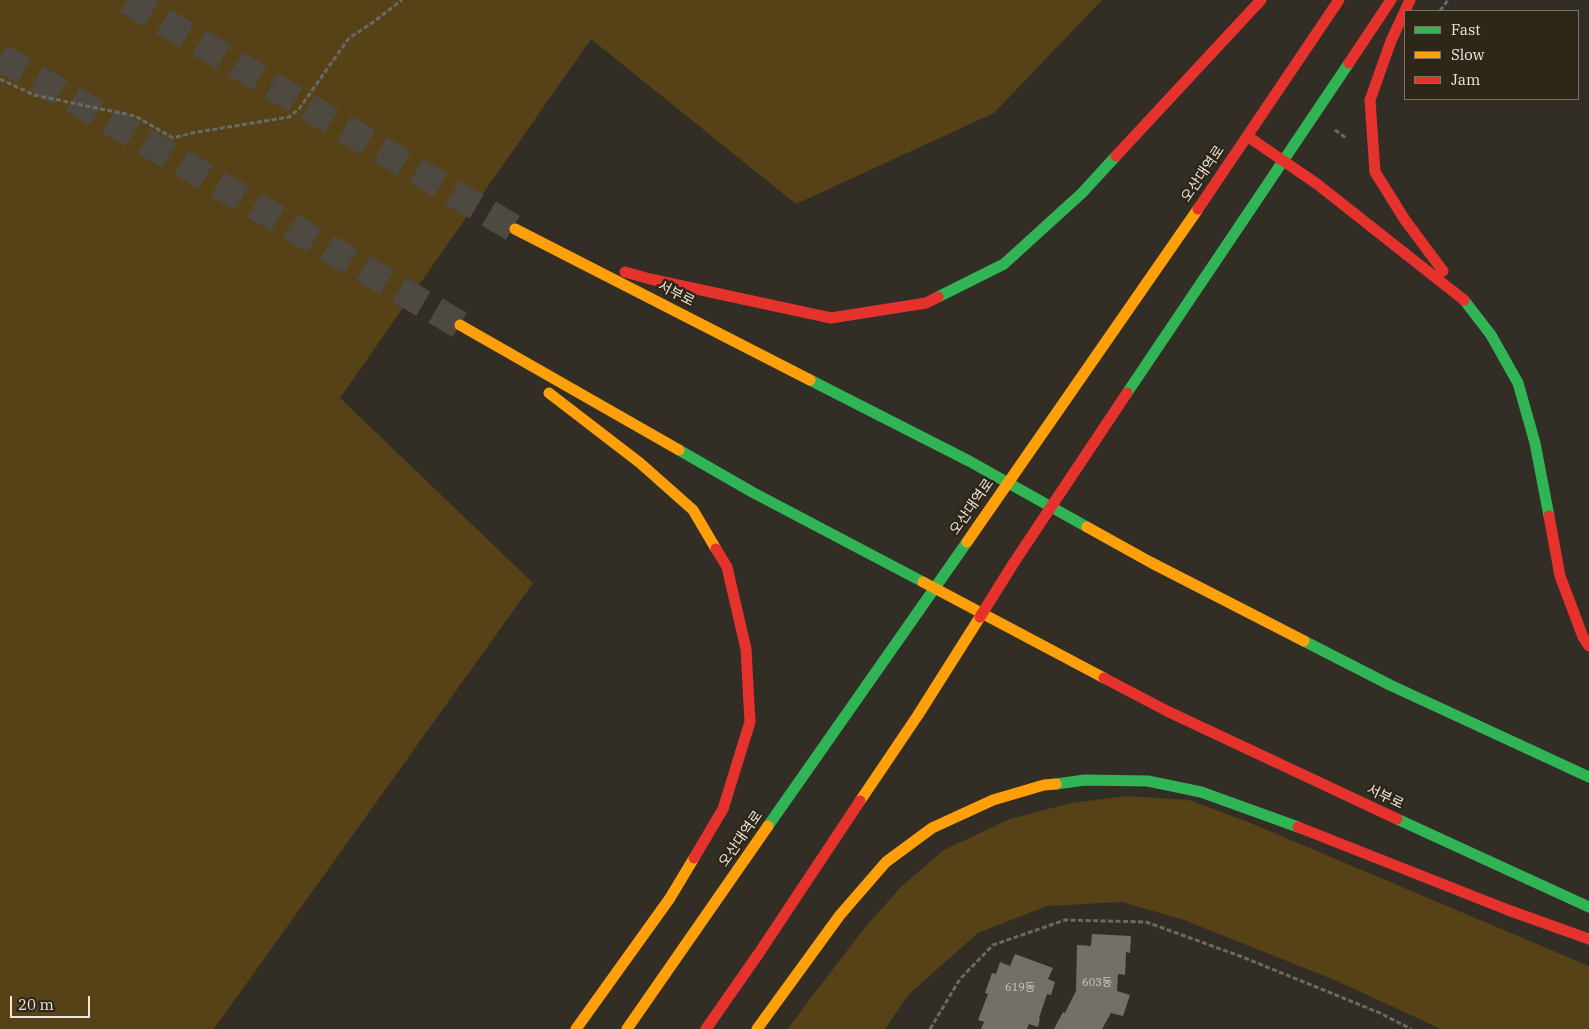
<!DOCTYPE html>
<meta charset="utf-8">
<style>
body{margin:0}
#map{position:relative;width:1589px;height:1029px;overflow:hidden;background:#322e26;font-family:"IBM Plex Serif",serif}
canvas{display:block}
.legend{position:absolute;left:1404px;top:10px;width:175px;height:90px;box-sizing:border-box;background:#2e2617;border:1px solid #7a7366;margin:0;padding:6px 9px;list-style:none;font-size:15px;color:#ece7dd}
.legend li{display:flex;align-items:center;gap:10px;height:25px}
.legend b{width:25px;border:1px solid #7a7366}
.scale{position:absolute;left:10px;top:996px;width:80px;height:22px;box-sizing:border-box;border:2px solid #ece7dd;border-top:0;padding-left:6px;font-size:15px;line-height:18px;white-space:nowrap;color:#ece7dd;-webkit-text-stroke:4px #2e2617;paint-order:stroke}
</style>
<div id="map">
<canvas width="1589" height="1029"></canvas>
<ul class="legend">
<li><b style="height:6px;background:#30b455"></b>Fast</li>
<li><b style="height:6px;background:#ff9f0a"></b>Slow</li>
<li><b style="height:6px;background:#e5322d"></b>Jam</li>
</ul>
<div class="scale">20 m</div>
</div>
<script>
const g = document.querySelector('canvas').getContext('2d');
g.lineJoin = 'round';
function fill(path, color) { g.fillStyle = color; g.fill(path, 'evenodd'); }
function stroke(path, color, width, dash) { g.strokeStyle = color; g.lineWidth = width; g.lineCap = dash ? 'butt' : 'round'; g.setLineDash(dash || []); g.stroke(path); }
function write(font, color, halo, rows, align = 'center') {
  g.font = font + ' "IBM Plex Serif","Noto Sans KR",serif'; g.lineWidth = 5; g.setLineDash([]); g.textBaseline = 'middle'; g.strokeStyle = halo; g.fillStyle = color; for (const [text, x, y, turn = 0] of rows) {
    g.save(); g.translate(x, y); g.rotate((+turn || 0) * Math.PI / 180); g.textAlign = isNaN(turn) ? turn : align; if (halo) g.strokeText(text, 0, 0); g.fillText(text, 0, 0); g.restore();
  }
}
const green = new Path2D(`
 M0,0H1102L994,113L796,204L591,39L340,398L533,583L214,1029H0Z
 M1126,796L1189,800L1248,822L1589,966V1029H1441L1337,981L1184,920L1122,902L1047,906L978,933L909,994L885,1029H788L807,1003L863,930L901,887L944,850L1010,819L1071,803Z`);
const building = new Path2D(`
 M1092,934L1131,936L1130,953L1126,952L1125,975L1118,974L1117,991L1130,995L1123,1016L1111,1013L1102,1029H1054L1063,1012L1065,1013L1076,991L1077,945L1091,946Z
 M1015,954L1053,968L1048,979L1055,982L1051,995L1047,994L1039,1018H1040L1038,1027L1029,1024L1027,1029H981L984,1022L978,1020L988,994L985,993L992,973L996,974L1000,962L1010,966Z`);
const secondaryTunnel = new Path2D(`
 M127,0L515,229
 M0,57L460,325`);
const path = new Path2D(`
 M1440,11L1448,0
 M0,79L34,95L135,116L173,138L192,133L289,117L299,109L349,38L372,23L402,0
 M1335,130L1346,138
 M930,1029L960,979L993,945L1065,920L1146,922L1240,956L1380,1013L1411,1029`);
const fast = new Path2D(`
 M938,297L1004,264L1082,193L1116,156
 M1464,300L1491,335L1518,383L1535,443L1549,516
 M810,380L969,461L1087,527
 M1127,393L1349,63
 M679,450L752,492L923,582
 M1304,641L1390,685L1589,777
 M1056,784L1085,780L1148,781L1201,792L1298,827
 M1397,819L1589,907
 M768,826L967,542`);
const slow = new Path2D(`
 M515,229L810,380
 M460,325L679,450
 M549,393L640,463L693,510L716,549
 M1087,527L1150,562L1304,641
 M967,542L1198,209
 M923,582L1104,678
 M860,801L918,715L980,617
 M576,1029L670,898L694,858
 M627,1029L768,826
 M757,1029L840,915L886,862L932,828L993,800L1044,785L1056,784`);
const jam = new Path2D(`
 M1410,0L1391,41L1370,100L1375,172L1405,220L1443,271
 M1349,63L1391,0
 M1247,136L1317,184L1464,300
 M1116,156L1261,0
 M1198,209L1339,0
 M625,272L650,279L831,318L926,303L938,297
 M1549,516L1560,576L1583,637L1589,646
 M980,617L1013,564L1127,393
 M1104,678L1169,712L1397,819
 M1298,827L1508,910L1589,939
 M694,858L723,809L750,722L746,649L727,567L716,549
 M706,1029L759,953L860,801`);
const numberNames = [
 ["603동",1097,983],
 ["619동",1020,988]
];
const streetNames = [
 ["오산대역로",1203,174,-56],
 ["서부로",676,294,27],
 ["오산대역로",972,507,-55],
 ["서부로",1385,797,25],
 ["오산대역로",741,839,-55]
];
fill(green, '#564216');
fill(building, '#747069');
stroke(secondaryTunnel, '#4e4a41', 28, [28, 14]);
stroke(path, '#696a67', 3, [5, 2.5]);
stroke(fast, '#30b455', 11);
stroke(slow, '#ff9f0a', 11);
stroke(jam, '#e5322d', 11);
write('11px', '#cec9c0', null, numberNames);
write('14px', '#ece7dd', '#2e2617', streetNames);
</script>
